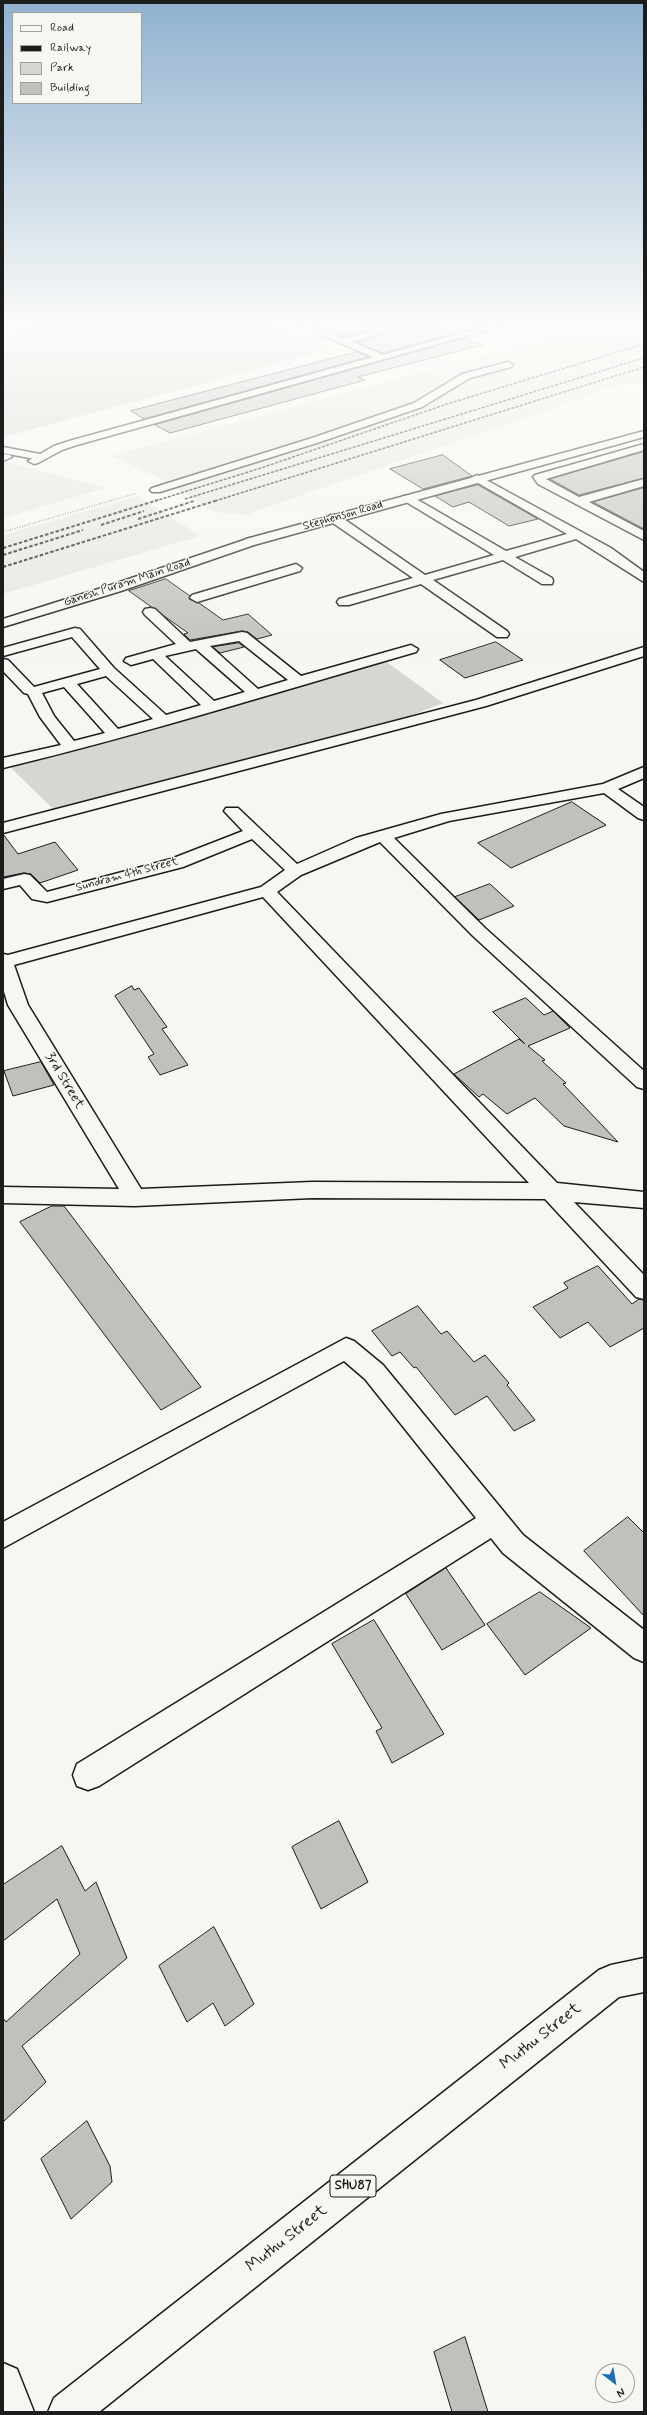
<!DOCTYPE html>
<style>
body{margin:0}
#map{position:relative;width:647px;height:2415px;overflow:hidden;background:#f6f6f2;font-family:Mynerve,sans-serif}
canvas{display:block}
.frame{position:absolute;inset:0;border:4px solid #1c1c1c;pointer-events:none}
.legend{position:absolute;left:12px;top:12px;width:130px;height:92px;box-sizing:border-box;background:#f6f6f2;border:1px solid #9f9f9c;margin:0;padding:5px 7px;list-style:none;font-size:12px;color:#1c1c1c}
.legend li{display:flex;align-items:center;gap:8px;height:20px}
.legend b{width:20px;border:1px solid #9f9f9c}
.north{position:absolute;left:595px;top:2363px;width:40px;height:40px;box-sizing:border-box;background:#f6f6f2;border:1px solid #9f9f9c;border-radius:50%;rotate:149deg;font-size:11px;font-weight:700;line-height:16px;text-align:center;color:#1c1c1c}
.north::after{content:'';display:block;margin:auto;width:14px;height:18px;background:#1f6fb2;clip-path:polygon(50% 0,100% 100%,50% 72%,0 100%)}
</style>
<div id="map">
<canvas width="647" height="2415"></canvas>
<div class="frame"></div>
<ul class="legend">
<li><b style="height:5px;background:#f6f6f2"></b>Road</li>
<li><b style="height:5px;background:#1c1c1c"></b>Railway</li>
<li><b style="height:11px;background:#d6d6d2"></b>Park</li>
<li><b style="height:11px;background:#c0c0bd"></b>Building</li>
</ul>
<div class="north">N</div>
</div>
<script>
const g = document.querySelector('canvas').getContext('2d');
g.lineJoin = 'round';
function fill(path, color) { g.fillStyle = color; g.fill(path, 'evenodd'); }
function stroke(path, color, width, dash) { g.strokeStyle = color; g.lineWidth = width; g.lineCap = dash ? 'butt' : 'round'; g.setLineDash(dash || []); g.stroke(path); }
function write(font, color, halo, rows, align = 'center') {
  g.font = font + ' Mynerve,sans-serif'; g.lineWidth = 3; g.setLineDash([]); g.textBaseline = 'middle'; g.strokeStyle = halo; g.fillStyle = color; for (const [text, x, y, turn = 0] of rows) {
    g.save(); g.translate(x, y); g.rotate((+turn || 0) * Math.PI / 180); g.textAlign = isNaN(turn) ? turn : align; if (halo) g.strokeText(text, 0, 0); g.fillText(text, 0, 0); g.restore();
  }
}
const built = new Path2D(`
 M594,326H644V382L615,386L245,515L213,511L162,479L112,456Z
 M3,461L106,488L3,518Z
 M138,496L200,536L3,594V535Z`);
const green = new Path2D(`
 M37,326H277L335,348L3,437V333Z
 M384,660L443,703L412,715L53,809L9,766Z`);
const building = new Path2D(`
 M368,326H383L344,337L336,334Z
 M413,326H434L455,333L383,353L357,342Z
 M465,338L482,345L358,377L365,380L170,433L155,425Z
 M357,352L368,357L144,419L131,411Z
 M644,452V478L579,495L550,479Z
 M443,455L472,476L423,489L390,469Z
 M478,485L538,519L509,526L469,502L453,507L435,496Z
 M644,488V529L593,502Z
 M166,579L190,596L189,599L199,603L223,620L248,614L272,635L257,639L248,632L242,631L190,640L184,634L188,633L129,591Z
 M496,642L523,660L465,678L440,660Z
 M239,643L244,647L220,653L213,647Z
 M572,802L606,825L511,868L478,843Z
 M3,834L18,854L55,842L78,870L40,883L31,874L24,873L3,877Z
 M490,884L514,906L479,920L455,897Z
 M132,986L134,990L139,988L167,1027L162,1029L188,1065L160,1075L148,1057L154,1054L115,996Z
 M526,998L544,1015L553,1011L570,1028L528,1046L545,1060L542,1061L566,1083L563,1084L618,1142L564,1126L535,1098L507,1114L483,1094L479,1097L454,1074L519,1039L525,1044L493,1012Z
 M41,1062L54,1085L13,1096L4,1071Z
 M52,1206H64L201,1387L161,1410L20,1222Z
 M598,1266L632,1304L639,1299L644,1300V1328L610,1347L588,1322L560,1338L533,1307L568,1288L564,1283Z
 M418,1306L441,1334L447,1331L474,1362L485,1355L509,1383L507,1385L535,1420L514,1431L487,1396L455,1415L416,1367L414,1368L400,1352L392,1356L372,1331Z
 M628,1517L644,1533V1616L584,1551Z
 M446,1568L485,1625L442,1650L406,1594Z
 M540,1592L591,1628L525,1675L487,1624Z
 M374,1620L444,1734L392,1763L376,1731L382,1728L332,1644Z
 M339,1821L368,1882L321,1909L292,1847Z
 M62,1846L85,1891L96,1882L127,1958L22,2046L46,2082L3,2122V2018L6,2022L80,1954L57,1899L3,1941V1885Z
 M214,1927L254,2004L225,2026L213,2003L187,2022L159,1966Z
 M87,2121L110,2166L112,2182L71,2219L41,2159Z
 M465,2337L488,2412H452L434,2352Z`);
const pathFar1 = new Path2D(`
 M110,501L137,493`);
const path = new Path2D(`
 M3,532L113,500`);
const minor = new Path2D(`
 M301,326H314L344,339L388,326H403L353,342L383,355L487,326H502L77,445L62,450L38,463L34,464L28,461L54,446L69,441L373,357Z
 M508,362L513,365L511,367L470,378L422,407L320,442L160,492H152L150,490L152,488L312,438L414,403L462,374Z
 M644,444V450L546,479L579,497L644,479V486L589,502L644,531V540L538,484L533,477L535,475Z
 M3,454L10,455L12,457L3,461Z
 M477,475L611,548L644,572V582L576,539L515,557L552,578L553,581L552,584H542L503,560L433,580L507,631L509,634L507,637H497L421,584L349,605H339L337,602L339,599L413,578L330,521L328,518L330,515H338L425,575L494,555L403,500L401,498L403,496H411L506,551L567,534L473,480L471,478Z
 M250,538L256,542L254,545L121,591L3,627V619L111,585Z
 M296,564L302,568L300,571L197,602L190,598L192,595Z
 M150,608L155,609L190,642L242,632L247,633L301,676L411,645L418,649L416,652C277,692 144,734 3,768V758L61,745L40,717L28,694L24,693L3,671V659L8,660L34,687L100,669L72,637L3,656V648L75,628L80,629L114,668L166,715L201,705L153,659L131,665L124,661L126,658L176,644L145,615L143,612L145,609ZM239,641L288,680L258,689L210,646ZM196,649L245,692L214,701L165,656ZM106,676L153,719L118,729L77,684ZM64,687L105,733L74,741L54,716L42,693Z
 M644,647V656L486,706L3,833V823L476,700Z
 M644,767V778L618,789L644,807V820L638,818L604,793L449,821L394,838L485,928L644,1071V1089L637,1087L473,936L380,842L301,875L277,892L557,1183L644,1192V1208L574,1202L644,1275V1299L636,1297L545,1199L312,1198L135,1206L3,1203V1187L119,1189L8,1005L3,988V954L8,955L261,887L285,870L252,839L183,867L47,902L32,899L20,885L3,889V879L24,874L30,875L47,892L171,859L243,831L224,811L226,808H238L297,864L356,838L441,814L603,784ZM263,897L529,1183L312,1182L141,1189L28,1005L14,965Z
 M346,1338L354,1341L383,1365L523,1535L644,1630V1662L634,1658L503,1553L491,1538L99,1786L88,1790L77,1786L73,1775L77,1764L476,1518L365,1379L344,1361L3,1548V1522Z
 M3,2363L17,2369L34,2412H3Z`);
const major = new Path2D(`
 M644,431V437L254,545H246L244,542L246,539Z
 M3,447L40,454L46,457L40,460L3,453Z
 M644,1958V1992L619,1997L99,2412H48L54,2398L599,1970L611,1965Z`);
const railFar1 = new Path2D(`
 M185,499L644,358
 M155,501L261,468L447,404L644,344
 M215,501L644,367`);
const rail = new Path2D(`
 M138,519L194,501
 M101,525L144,511
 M3,548L158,500
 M3,555L83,530
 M3,567L218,500`);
const farStreetnames = [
 ["Stephenson Road",343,516,-16],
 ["Ganesh Puram Main Road",127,583,-18],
 ["Sundram 4th Street",127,875,-15]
];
const shields = [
 [353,2186,46]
];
const shieldNames = [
 ["SHU87",353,2186]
];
const streetNames = [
 ["3rd Street",64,1081,59]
];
const nearStreetnames = [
 ["Muthu Street",541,2037,-38],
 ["Muthu Street",287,2239,-38]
];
fill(built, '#e6e6e2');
fill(green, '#d6d6d2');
fill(building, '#c0c0bd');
stroke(building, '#1c1c1c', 1);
stroke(minor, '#1c1c1c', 3);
stroke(major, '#1c1c1c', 3);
stroke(pathFar1, '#1c1c1c', 1, [0.5, 1.5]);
stroke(path, '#1c1c1c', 1.5, [0.5, 2]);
fill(minor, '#f6f6f2');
fill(major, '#f6f6f2');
stroke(railFar1, '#1c1c1c', 1.5, [3, 1.5]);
stroke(rail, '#1c1c1c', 2, [3.5, 2]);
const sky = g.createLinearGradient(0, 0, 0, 664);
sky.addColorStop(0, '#90b1cf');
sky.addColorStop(0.49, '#fbfbf9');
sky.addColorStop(1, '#fbfbf900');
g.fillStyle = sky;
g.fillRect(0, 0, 647, 664);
write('12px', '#1c1c1c', '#f6f6f2', farStreetnames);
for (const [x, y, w] of shields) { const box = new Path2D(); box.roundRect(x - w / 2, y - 11, w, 22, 3); g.fillStyle = '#f6f6f2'; g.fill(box); stroke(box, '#1c1c1c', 1); }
write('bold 13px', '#1c1c1c', null, shieldNames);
write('14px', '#1c1c1c', '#f6f6f2', streetNames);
write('17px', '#1c1c1c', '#f6f6f2', nearStreetnames);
</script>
